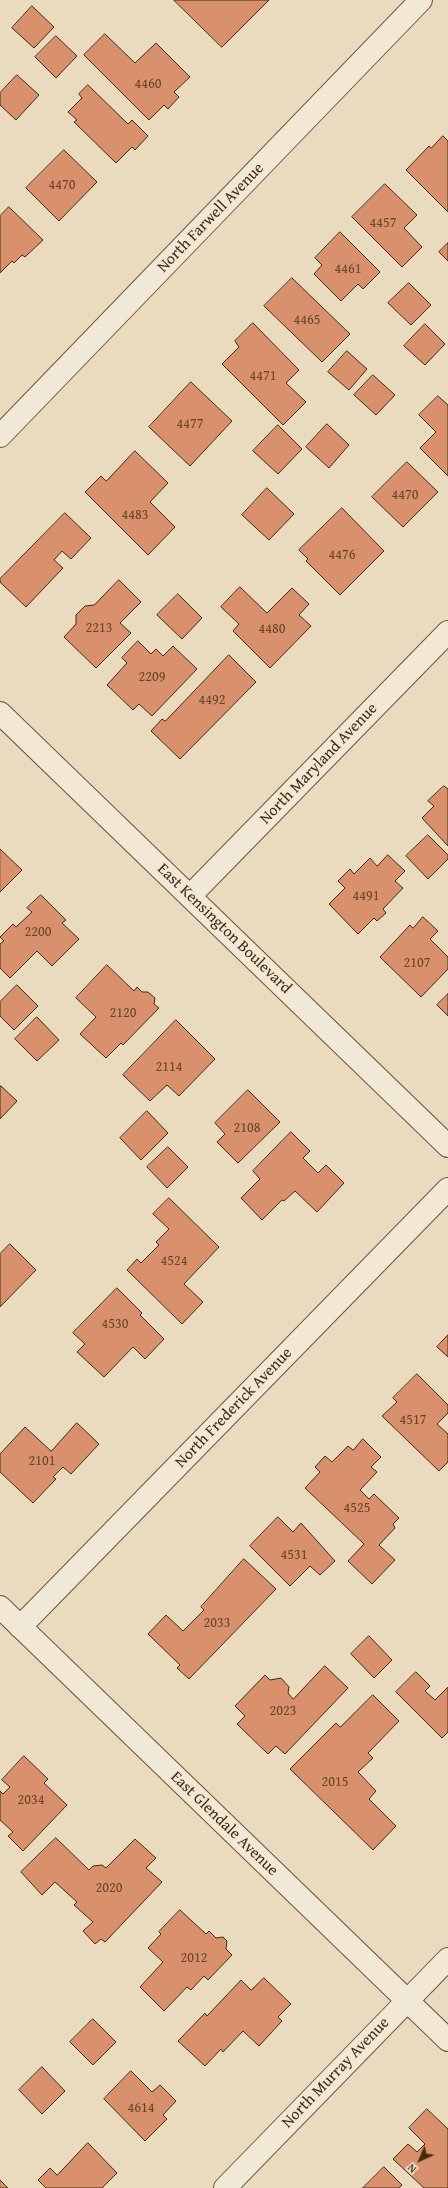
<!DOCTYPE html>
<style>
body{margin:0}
#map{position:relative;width:448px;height:2188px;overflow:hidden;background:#eadbbe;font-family:"Gentium Book Plus",serif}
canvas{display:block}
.north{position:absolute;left:400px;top:2140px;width:40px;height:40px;-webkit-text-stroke:3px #f1e8d5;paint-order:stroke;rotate:224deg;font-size:11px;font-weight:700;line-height:16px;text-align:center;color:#432c10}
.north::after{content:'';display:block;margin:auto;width:14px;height:18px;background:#432c10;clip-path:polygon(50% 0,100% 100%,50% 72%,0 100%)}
</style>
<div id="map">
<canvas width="448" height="2188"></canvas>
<div class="north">N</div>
</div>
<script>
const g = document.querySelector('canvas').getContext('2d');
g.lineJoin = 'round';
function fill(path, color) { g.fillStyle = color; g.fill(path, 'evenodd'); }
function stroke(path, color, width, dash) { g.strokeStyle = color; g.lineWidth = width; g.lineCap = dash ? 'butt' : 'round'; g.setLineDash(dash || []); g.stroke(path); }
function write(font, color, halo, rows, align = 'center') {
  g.font = font + ' "Gentium Book Plus",serif'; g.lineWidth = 4; g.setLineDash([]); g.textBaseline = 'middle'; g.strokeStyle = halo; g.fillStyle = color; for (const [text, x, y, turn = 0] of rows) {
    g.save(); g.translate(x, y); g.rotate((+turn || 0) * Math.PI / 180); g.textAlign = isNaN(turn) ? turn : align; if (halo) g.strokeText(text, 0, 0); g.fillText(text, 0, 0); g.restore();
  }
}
const building = new Path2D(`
 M174,0H269L222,47Z
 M32,6L54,27L34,48L12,28Z
 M105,34L135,63L156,43L190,77L174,92L179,97L168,109L164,105L149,120L84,55Z
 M56,36L77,56L56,78L35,57Z
 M17,75L39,95L16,120L0,105V93Z
 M88,85L128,124L132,120L148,136L135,150L132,147L116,163L74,122L77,120L68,112L82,98L79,94Z
 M443,136L448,141V212L406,170L429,146L431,148Z
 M64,150L97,182L59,221L26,188Z
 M385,184L417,215L404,228L422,247L402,267L352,217Z
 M9,207L43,240L25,257L22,255L14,263L12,261L0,273V216Z
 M340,232L380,272L363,289L358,284L341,301L314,274L322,265L315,258Z
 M448,243V261L439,252Z
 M292,278L350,334L322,362L264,306Z
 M409,283L431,305L411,325L388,303Z
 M253,323L299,370L286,383L306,402L283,425L222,364L239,347L235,341Z
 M425,324L445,344L425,365L404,346Z
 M347,351L367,369L349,390L328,372Z
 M373,375L395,395L376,415L354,395Z
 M191,382L232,421L190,466L149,427Z
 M438,396L448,405V476L420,448L436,432L419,415Z
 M327,424L349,445L329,468L306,447Z
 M278,425L302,449L278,474L253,451Z
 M135,451L168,483L150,502L175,527L148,555L85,492L101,476L106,481Z
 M407,462L438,492L403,527L372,497Z
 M267,488L294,514L269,540L242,515Z
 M342,508L384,551L340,595L306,561L308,559L299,550Z
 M65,513L91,538L71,559L62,551L54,560L63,568L26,607L0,582V579Z
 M119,580L141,602L120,623L131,633L96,668L64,637L76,624V615L85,606L94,605Z
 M240,587L267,613L292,588L309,604L299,615L311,626L270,668L233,631L239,624L221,607Z
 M178,594L202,618L182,639L157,615Z
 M138,641L151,654L156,649L163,656L173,646L197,669L152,716L139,704L133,710L107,685L127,663L122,658Z
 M229,655L256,682L180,759L151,731L162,719L165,721Z
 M444,786L448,789V846L422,818L434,806L428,801Z
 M428,835L448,855V859L428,879L406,856Z
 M0,849L22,870L0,892Z
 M388,855L405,871L395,881L403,888L383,909L386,913L377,921L374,918L358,934L329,904L345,888L338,881L350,869L354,874L370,858L377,866Z
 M41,895L66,920L62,923L79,939L52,966L37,951L10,978L0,968V944L4,941L0,937L13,924L16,927L32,912L27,908Z
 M423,917L438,931L430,939L448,957V969L421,997L380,957L410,925L413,928Z
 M107,965L134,991L137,987L142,992H148L155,998L154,1004L159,1008L123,1045L121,1043L106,1058L80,1034L96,1017L76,998Z
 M17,985L38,1006L14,1030L0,1016V1002Z
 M448,994V1016L437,1005Z
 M37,1017L59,1040L37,1061L15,1039Z
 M176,1020L215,1059L179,1096L167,1085L150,1101L123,1075Z
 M1,1086L17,1101L0,1119V1088Z
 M248,1090L280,1122L238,1163L217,1142L225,1134L215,1123Z
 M147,1111L168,1133L141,1160L120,1138Z
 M291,1132L310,1151L303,1158L318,1173L326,1165L344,1183L317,1212L295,1191L284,1201L282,1200L262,1220L241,1198L260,1179L253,1171Z
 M168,1147L188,1167L167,1188L147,1167Z
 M169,1198L219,1247L184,1284L203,1302L182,1324L127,1270L137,1259L141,1263L159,1245L156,1242L169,1229L153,1214Z
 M10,1244L36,1270L0,1307V1254Z
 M117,1288L142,1313L140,1315L164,1339L145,1359L133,1347L104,1377L77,1352L85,1344L73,1333Z
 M448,1335V1357L437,1347Z
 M417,1374L448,1405V1413L437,1424L448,1434V1462L439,1471L382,1416L397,1402L393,1398Z
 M77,1423L99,1444L71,1474L63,1467L53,1477L56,1479L33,1503L0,1472V1454L25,1427L51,1451Z
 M363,1439L381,1457L371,1467L377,1472L360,1490L369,1499L374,1494L399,1518L393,1524L395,1528L379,1545L395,1560L372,1584L348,1561L364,1544L305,1488L320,1472L315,1467L325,1456L332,1462L348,1446L353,1450Z
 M278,1517L293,1532L301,1523L335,1561L320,1575L310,1566L290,1586L250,1546Z
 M244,1559L276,1589L189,1679L177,1668L180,1665L148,1634L166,1615L183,1631L204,1610L201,1607Z
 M369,1636L392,1660L374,1678L351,1654Z
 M325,1666L348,1688L285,1754L276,1746L268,1754L237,1724L245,1716L235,1706L265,1675L270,1680L281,1678L289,1687L288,1693L293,1699Z
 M416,1672L430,1686L425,1691L435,1700L448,1687V1732L442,1738L396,1692Z
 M373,1695L399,1721L368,1753L373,1758L358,1772L376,1791L369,1799L396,1826L373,1850L290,1769L336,1723L340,1727Z
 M24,1756L48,1779L44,1783L67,1805L23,1851L8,1836L13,1832L0,1820V1791L3,1794L10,1787L2,1780Z
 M56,1838L89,1870L93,1866L102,1865L106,1868L135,1839L156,1858L146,1868L162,1882L105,1942L101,1939L95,1944L83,1931L93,1922L74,1905L77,1902L55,1882L42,1895L21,1872Z
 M180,1910L206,1934L209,1931L216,1938L223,1937L227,1941L226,1949L232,1955L208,1980L204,1976L191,1990L187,1987L164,2011L140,1987L163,1962L148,1948L161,1934L159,1932Z
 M264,1978L291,2004L278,2017L282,2021L259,2046L243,2031L223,2052L221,2049L205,2066L178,2041L205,2013L207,2016L241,1980L251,1990Z
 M93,2019L116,2042L93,2065L70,2042Z
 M42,2067L65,2091L42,2114L19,2090Z
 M131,2071L152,2092L160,2085L176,2101L163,2115L167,2119L145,2141L104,2099Z
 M427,2109L448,2129V2188H424L393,2159L408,2144L417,2152L425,2144L409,2128Z
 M88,2143L117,2173L102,2188H46L38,2180L50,2168L57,2175Z
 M384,2167L402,2185L399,2188H363Z
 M0,2180L8,2188H0Z`);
const street = new Path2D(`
 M0,436L421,0
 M0,713L448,1146
 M190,896L448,632
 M0,1607L448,2040
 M20,1627L448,1189
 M225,2188L448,1959`);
const numberNames = [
 ["4460",148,84],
 ["4470",62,185],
 ["4457",383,223],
 ["4461",348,269],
 ["4465",307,320],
 ["4471",263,376],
 ["4477",190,424],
 ["4470",405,495],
 ["4483",135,515],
 ["4476",342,555],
 ["2213",99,628],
 ["4480",272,629],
 ["2209",152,677],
 ["4492",212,700],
 ["4491",366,896],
 ["2200",38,932],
 ["2107",417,963],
 ["2120",123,1013],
 ["2114",169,1067],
 ["2108",247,1128],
 ["4524",174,1261],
 ["4530",115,1324],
 ["4517",413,1420],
 ["2101",42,1461],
 ["4525",357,1508],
 ["4531",294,1555],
 ["2033",217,1623],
 ["2023",283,1711],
 ["2015",335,1782],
 ["2034",31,1800],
 ["2020",109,1888],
 ["2012",194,1958],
 ["4614",141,2108]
];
const streetNames = [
 ["North Farwell Avenue",211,218,-46],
 ["North Maryland Avenue",319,764,-46],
 ["East Kensington Boulevard",224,929,44],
 ["North Frederick Avenue",234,1408,-46],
 ["East Glendale Avenue",224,1824,44],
 ["North Murray Avenue",336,2073,-46]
];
fill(building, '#d8916c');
stroke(building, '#432c10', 1);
stroke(street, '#6d583c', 24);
stroke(street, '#f1e8d5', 22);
write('14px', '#684527', null, numberNames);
write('16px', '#432c10', '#f1e8d5', streetNames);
</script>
